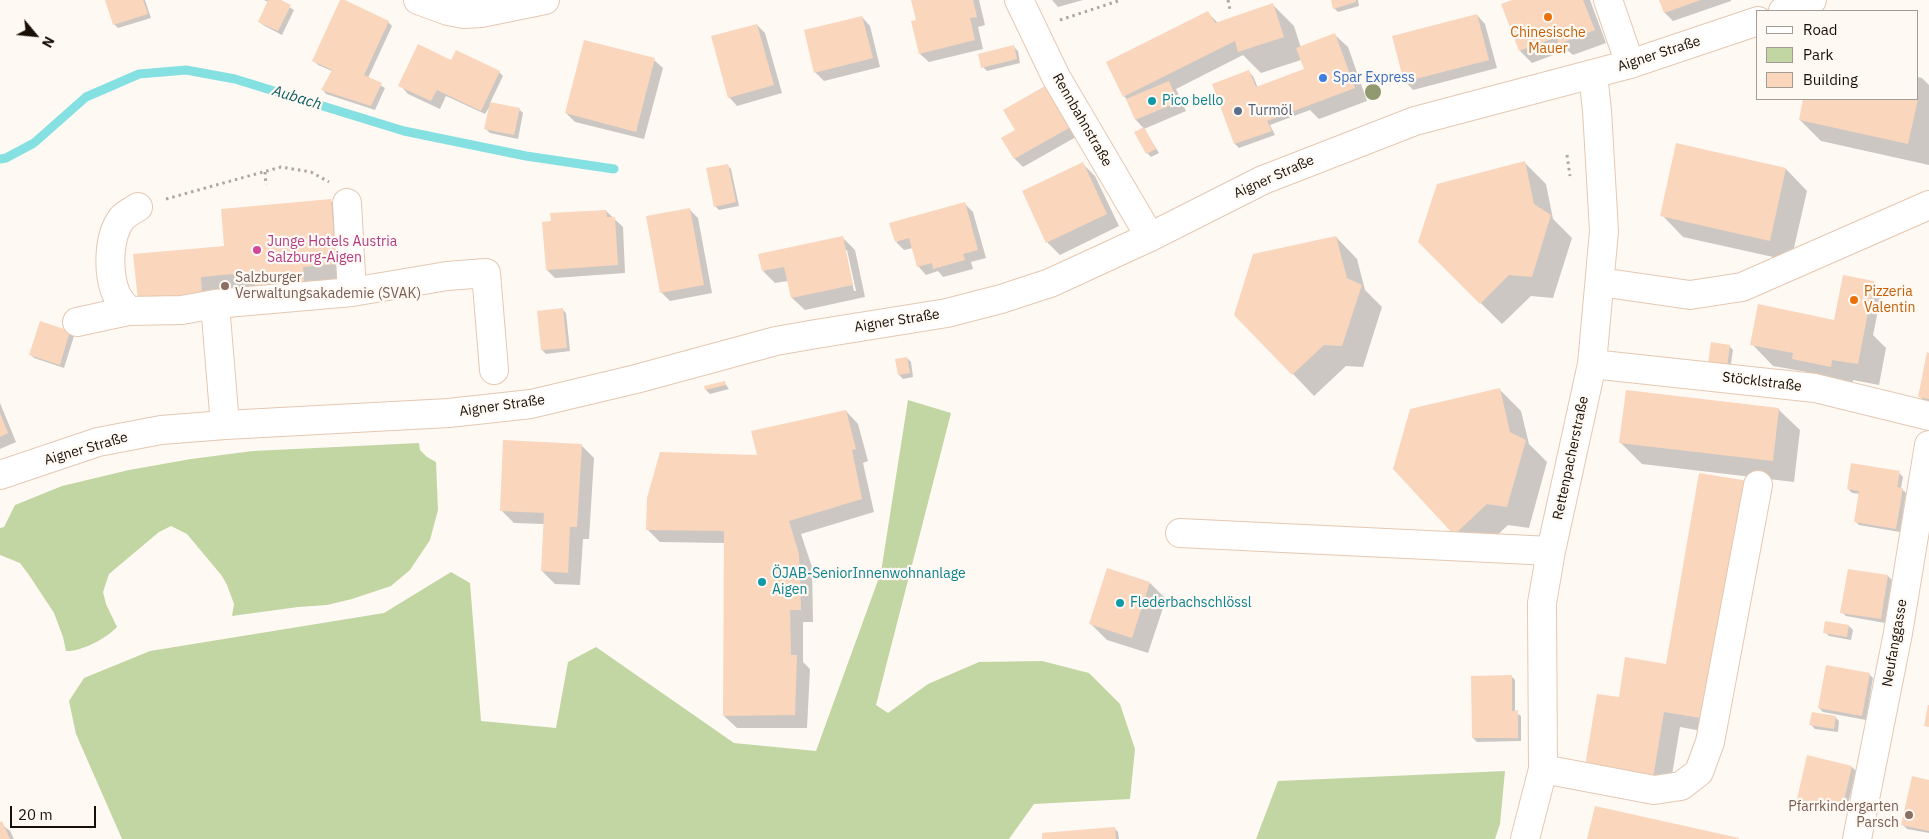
<!DOCTYPE html>
<meta charset="utf-8">
<style>
body{margin:0}
#map{position:relative;width:1929px;height:839px;overflow:hidden;background:#fff9f4;font-family:"IBM Plex Sans",sans-serif}
canvas{display:block}
.legend{position:absolute;left:1756px;top:10px;width:162px;height:90px;box-sizing:border-box;background:#fff9f4;border:1px solid #a39b95;margin:0;padding:6px 9px;list-style:none;font-size:15px;color:#180f07}
.legend li{display:flex;align-items:center;gap:10px;height:25px}
.legend b{width:25px;border:1px solid #a39b95}
.north{position:absolute;left:10px;top:10px;width:50px;height:50px;-webkit-text-stroke:4px #fff9f4;paint-order:stroke;rotate:118deg;font-size:14px;font-weight:700;line-height:20px;text-align:center;color:#180f07}
.north::after{content:'';display:block;margin:auto;width:18px;height:22px;background:#180f07;clip-path:polygon(50% 0,100% 100%,50% 72%,0 100%)}
.scale{position:absolute;left:10px;top:806px;width:86px;height:22px;box-sizing:border-box;border:2px solid #180f07;border-top:0;padding-left:6px;font-size:15px;line-height:18px;white-space:nowrap;color:#180f07;-webkit-text-stroke:4px #fff9f4;paint-order:stroke}
</style>
<div id="map">
<canvas width="1929" height="839"></canvas>
<ul class="legend">
<li><b style="height:6px;background:#fff"></b>Road</li>
<li><b style="height:14px;background:#c2d6a3"></b>Park</li>
<li><b style="height:14px;background:#f9d6bc"></b>Building</li>
</ul>
<div class="north">N</div>
<div class="scale">20 m</div>
</div>
<script>
const g = document.querySelector('canvas').getContext('2d');
g.lineJoin = 'round';
function fill(path, color) { g.fillStyle = color; g.fill(path, 'evenodd'); }
function stroke(path, color, width, dash) { g.strokeStyle = color; g.lineWidth = width; g.lineCap = dash ? 'butt' : 'round'; g.setLineDash(dash || []); g.stroke(path); }
function write(font, color, halo, rows, align = 'center') {
  g.font = font + ' "IBM Plex Sans",sans-serif'; g.lineWidth = 4.5; g.setLineDash([]); g.textBaseline = 'middle'; g.strokeStyle = halo; g.fillStyle = color; for (const [text, x, y, turn = 0] of rows) {
    g.save(); g.translate(x, y); g.rotate((+turn || 0) * Math.PI / 180); g.textAlign = isNaN(turn) ? turn : align; if (halo) g.strokeText(text, 0, 0); g.fillText(text, 0, 0); g.restore();
  }
}
const green = new Path2D(`
 M908,400L951,413L876,705L888,713L928,684L979,662L1042,661L1089,673L1120,704L1135,749L1130,799L1034,804L1009,839H122L76,734L69,701L84,678L150,651L384,613L451,572L470,583L481,721L556,728L568,662L596,647L734,743L816,751L881,572Z
 M419,443L420,450L427,457L436,462L438,510L430,540L410,570L391,586L352,599L327,605L298,607L232,616L234,604L227,585L222,576L187,534L171,526L159,532L109,574L103,592L106,604L117,627C107,638 81,652 66,651L63,637L54,613L29,575L20,563L0,555V528L4,527L15,505L62,486L129,470L191,459L253,451Z
 M1505,771L1500,824L1495,839H1256L1278,781Z`);
const shadow = new Path2D(`
 M106,0H145L151,18L118,28L114,24Z
 M264,0H278L294,10L282,35L263,25L259,21L268,2Z
 M342,0L388,22L392,26L368,78L385,88L375,110L326,94L323,90L332,71L318,65L314,61Z
 M918,0H979L985,25L978,27L983,49L929,62L920,54L913,22L917,21Z
 M1052,0H1083L1058,7Z
 M1332,0H1358L1359,6L1338,12L1334,8Z
 M1516,0H1590L1606,43L1573,55L1567,50L1532,63L1520,51Z
 M1660,0H1731V1L1673,21L1665,13Z
 M1273,5L1294,26L1301,48L1335,35L1348,47L1367,101L1319,119L1310,110L1270,125L1275,135L1239,148L1235,144L1213,84L1249,72L1253,76L1258,88L1305,70L1301,60L1261,73L1243,55L1176,89L1186,111L1144,129L1136,120L1128,101L1124,96L1207,12L1218,23Z
 M1477,15L1485,24L1497,68L1413,90L1405,81Z
 M862,17L870,26L880,67L824,81L815,72Z
 M757,25L765,33L782,93L737,106L729,97Z
 M1014,47L1018,51L1020,63L987,71L983,67Z
 M654,60L663,68L644,139L575,122L566,113Z
 M452,61L499,72L503,76L490,103L519,109L523,113L518,139L490,133L486,129L490,106L485,114L446,96L440,109L408,94L400,85Z
 M1918,77L1922,78L1929,85V165L1821,141L1800,120L1805,99H1918Z
 M1045,88L1053,96L1076,137L1023,167L1015,159L1003,138L1016,131Z
 M1144,129L1159,153L1151,157L1147,153Z
 M1082,163L1095,176L1119,226L1060,255L1047,242Z
 M1525,163L1546,184L1553,219L1572,238L1553,298L1531,296L1502,324L1419,242Z
 M727,165L731,169L739,206L719,210L715,206Z
 M1786,169L1807,191L1791,261L1683,237L1662,215Z
 M330,200L346,216L352,280L155,317L226,247Z
 M965,204L973,212L986,258L971,262L973,269L943,277L938,271L926,275L918,266L913,248L904,250L896,242Z
 M689,209L698,218L712,293L670,301L661,292Z
 M606,211L623,227L625,273L555,278L547,270Z
 M842,237L855,250L865,297L805,310L792,298L788,281L775,283L763,271ZM845,250H847L856,291H854Z
 M1336,237L1357,259L1365,290L1382,307L1363,367L1346,366L1314,396L1236,314Z
 M1873,282L1882,291L1873,335L1886,348L1879,385L1853,380L1852,388L1815,380L1807,372L1773,366L1752,344L1835,321Z
 M562,309L566,313L570,351L546,354L542,350Z
 M70,332L74,336L64,368L34,358L30,354Z
 M1712,344L1729,346L1733,350L1730,370Z
 M1929,354V402L1924,401L1920,397Z
 M907,358L911,362L913,377L903,379L899,375Z
 M724,382L729,389L710,394L706,390L705,387Z
 M1499,389L1521,411L1529,444L1547,462L1529,528L1508,525L1476,555L1455,534Z
 M0,403L16,442L0,449Z
 M1778,409L1800,430L1794,482L1642,464L1621,443Z
 M846,411L858,424L868,461L863,463L874,512L801,534L812,567L813,622H803V662L810,669L807,728H737L724,716L725,543L660,542L647,529L758,457Z
 M581,445L594,458L589,539H583L580,585L555,584L542,571L544,524L514,523L501,510Z
 M1899,473L1903,477L1901,488L1906,493L1900,532L1859,525L1855,521L1860,494L1852,493L1848,489Z
 M1888,576L1892,580L1885,623L1846,616L1842,612Z
 M1150,583L1166,599L1148,653L1107,640L1091,624Z
 M1849,626L1853,630L1851,640L1829,636L1825,632Z
 M1668,665L1723,735L1680,727L1669,793L1602,782L1620,699Z
 M1869,674L1873,678L1866,720L1823,712L1819,708Z
 M1511,676L1515,680V712L1521,716V741L1477,742L1473,738Z
 M1835,717L1839,721L1838,732L1815,729L1811,725Z
 M1852,767L1856,771L1846,812L1802,802L1798,798Z
 M1929,781V833L1907,829L1903,825Z
 M0,823L10,831L14,839H0Z
 M1114,828L1118,832L1119,839H1043Z`);
const stream = new Path2D(`
 M0,159L6,158L34,143L86,97L139,74L186,70L235,79L404,131L526,156L614,169`);
const building = new Path2D(`
 M105,0H143L148,14L113,25Z
 M268,0H281L291,5L278,31L258,22Z
 M340,0H345L389,21L364,75L382,83L371,106L321,90L332,70L312,61Z
 M911,0H973L977,17L970,18L975,40L919,54L911,21L916,20Z
 M1331,0H1356V2L1333,9Z
 M1512,0H1583L1595,30L1559,44L1557,37L1519,51L1501,4Z
 M1659,0H1701L1664,13Z
 M1273,3L1284,37L1238,52L1235,41L1123,97L1106,62L1208,11L1215,23Z
 M1477,14L1489,60L1404,82L1392,36Z
 M862,16L873,58L814,73L804,30Z
 M757,24L774,85L728,98L711,36Z
 M1335,33L1355,88L1267,121L1272,131L1234,144L1212,84L1249,70L1256,87L1304,69L1296,48Z
 M584,40L655,58L636,132L565,113Z
 M418,44L451,60L456,50L500,71L481,111L437,90L431,101L398,86Z
 M1014,45L1017,59L981,68L978,54Z
 M1169,81L1178,102L1135,120L1126,99Z
 M1045,86L1069,128L1014,159L1001,138L1015,130L1003,110Z
 M1803,99H1918L1908,144L1799,120Z
 M490,102L520,108L514,135L484,129Z
 M1144,127L1156,149L1146,154L1134,132Z
 M1676,143L1786,168L1770,241L1660,216Z
 M1525,161L1534,204L1551,215L1532,277L1509,275L1480,304L1418,242L1437,184Z
 M1083,162L1107,214L1046,243L1022,191Z
 M728,164L736,202L714,207L706,168Z
 M331,199L336,264L303,267L304,282L255,287L253,272L201,277L202,296L138,301L133,254L224,246L221,209Z
 M965,202L978,250L963,254L965,260L933,269L932,263L917,267L909,238L895,242L889,223Z
 M690,208L704,285L660,293L646,216Z
 M606,210L607,217H615L618,265L546,270L542,222L551,221L550,213Z
 M843,236L853,285L791,298L784,267L762,271L758,254Z
 M1336,236L1347,278L1362,285L1342,346L1324,345L1292,375L1234,315L1253,254Z
 M1843,275L1874,281L1858,364L1832,360L1831,367L1792,359L1793,353L1750,345L1758,304L1834,320Z
 M563,308L567,348L541,350L537,311Z
 M40,321L70,331L60,365L29,355Z
 M1711,342L1730,345L1727,367L1708,364Z
 M1927,352L1929,353V399L1918,397Z
 M907,357L910,373L898,375L895,359Z
 M725,381L726,385L705,390L704,386Z
 M1500,388L1510,432L1526,440L1507,507L1487,504L1454,535L1393,469L1410,409Z
 M1626,390L1779,408L1773,461L1619,443Z
 M846,410L856,449L852,450L862,499L789,521L799,554L801,610H790L791,655H797L795,715L723,716L724,531L646,530L647,498L660,452L757,455L751,431Z
 M0,413L8,433L0,437Z
 M503,440L582,444L577,527H570L568,573L541,571L544,513L500,511Z
 M1851,463L1900,471L1897,487L1903,488L1896,529L1854,522L1859,491L1847,489Z
 M1699,473L1748,481L1707,719L1664,712L1653,778L1585,766L1597,694L1619,697L1625,657L1666,664Z
 M1107,568L1150,582L1132,638L1089,624Z
 M1848,569L1888,575L1881,619L1840,613Z
 M1825,621L1849,625L1847,637L1823,633Z
 M1826,665L1870,673L1862,716L1818,708Z
 M1512,675V711L1518,710V738H1472L1471,676Z
 M1928,705H1929V727L1924,726Z
 M1812,712L1836,716L1834,729L1809,725Z
 M1807,755L1852,766L1842,809L1797,799Z
 M1912,776L1929,780V831L1901,825Z
 M1595,806L1739,838V839H1587Z
 M2,821L10,839H0V822Z
 M1115,827L1116,839H1042V833Z`);
const path = new Path2D(`
 M1228,0L1230,10
 M1060,20L1121,0
 M1567,155L1570,176
 M265,172L266,185
 M166,199L281,167L311,172L329,182`);
const minor = new Path2D(`
 M418,0L448,11L464,14L481,13L545,0
 M1019,0L1056,77L1150,237
 M1608,0L1630,64
 M347,203L352,292
 M138,207C133,210 126,214 122,218C108,236 108,271 115,291C117,298 124,305 128,311L182,310L215,304L352,292L447,276L486,273L494,370
 M1600,282L1690,295L1742,287L1929,205
 M215,304L225,425
 M77,322L128,311
 M1592,364L1815,388L1929,416
 M1180,533L1551,551
 M1543,769L1654,790L1681,786L1699,772L1710,742L1758,485
 M1525,839L1543,769L1542,603L1551,551L1592,364L1604,231L1597,110L1593,75
 M1857,839L1898,633L1929,445`);
const major = new Path2D(`
 M1783,11L1812,0
 M0,475L98,442L161,430L225,425L449,413L531,404L636,379L776,341L816,334L947,313L1001,299L1050,283L1150,237L1263,180L1415,121L1630,64L1758,21`);
const trees = [
 [1373,92]
];
const markers = [
 [1548,17,5,"#e8710a"],
 [1323,78,5,"#3f7fe0"],
 [1152,101,5,"#0f9aa8"],
 [1238,111,5,"#5c6f8a"],
 [257,250,5,"#d1479c"],
 [225,286,5,"#8d6e63"],
 [1854,300,5,"#e8710a"],
 [762,582,5,"#0f9aa8"],
 [1120,603,5,"#0f9aa8"],
 [1909,815,5,"#8d6e63"]
];
const foodNames = [
 ["Chinesische",1548,33],
 ["Mauer",1548,49],
 ["Pizzeria",1864,292,"left"],
 ["Valentin",1864,308,"left"]
];
const streetNames = [
 ["Aigner Straße",1659,54,-18],
 ["Rennbahnstraße",1082,120,60],
 ["Aigner Straße",1274,177,-24],
 ["Aigner Straße",897,321,-9],
 ["Stöcklstraße",1762,382,7],
 ["Aigner Straße",502,406,-8],
 ["Aigner Straße",86,449,-16],
 ["Rettenpacherstraße",1571,458,-78],
 ["Neufanggasse",1895,643,-80]
];
const shopNames = [
 ["Spar Express",1333,78]
];
const cultureNames = [
 ["Pico bello",1162,101],
 ["ÖJAB-SeniorInnenwohnanlage",772,574],
 ["Aigen",772,590],
 ["Flederbachschlössl",1130,603]
];
const serviceNames = [
 ["Turmöl",1248,111]
];
const hotelNames = [
 ["Junge Hotels Austria",267,242],
 ["Salzburg-Aigen",267,258]
];
const educationNames = [
 ["Salzburger",235,278],
 ["Verwaltungsakademie (SVAK)",235,294],
 ["Pfarrkindergarten",1899,807,"right"],
 ["Parsch",1899,823,"right"]
];
const waterNames = [
 ["Aubach",297,98,17]
];
fill(green, '#c2d6a3');
fill(shadow, '#0003');
stroke(stream, '#85e0e2', 9);
fill(building, '#f9d6bc');
stroke(minor, '#e4c8b1', 30);
stroke(major, '#e4c8b1', 30);
stroke(path, '#aea7a1', 3, [2.5, 4]);
stroke(minor, '#fff', 28);
stroke(major, '#fff', 28);
g.fillStyle = '#919970';
for (const [x, y] of trees) { g.beginPath(); g.arc(x, y, 8, 0, 2 * Math.PI); g.fill(); }
for (const [x, y, r, color] of markers) { const dot = new Path2D(); dot.arc(x, y, r, 0, 2 * Math.PI); g.fillStyle = color; g.fill(dot); stroke(dot, '#fff9f4', 2); }
write('14px', '#c56008', '#fff9f4', foodNames);
write('14px', '#180f07', '#fff9f4', streetNames);
write('14px', '#366cbe', '#fff9f4', shopNames, 'left');
write('14px', '#0d838f', '#fff9f4', cultureNames, 'left');
write('14px', '#4e5e75', '#fff9f4', serviceNames, 'left');
write('14px', '#b23c85', '#fff9f4', hotelNames, 'left');
write('14px', '#785e54', '#fff9f4', educationNames, 'left');
write('italic 15px', '#0b5c5f', '#fff9f4', waterNames);
</script>
